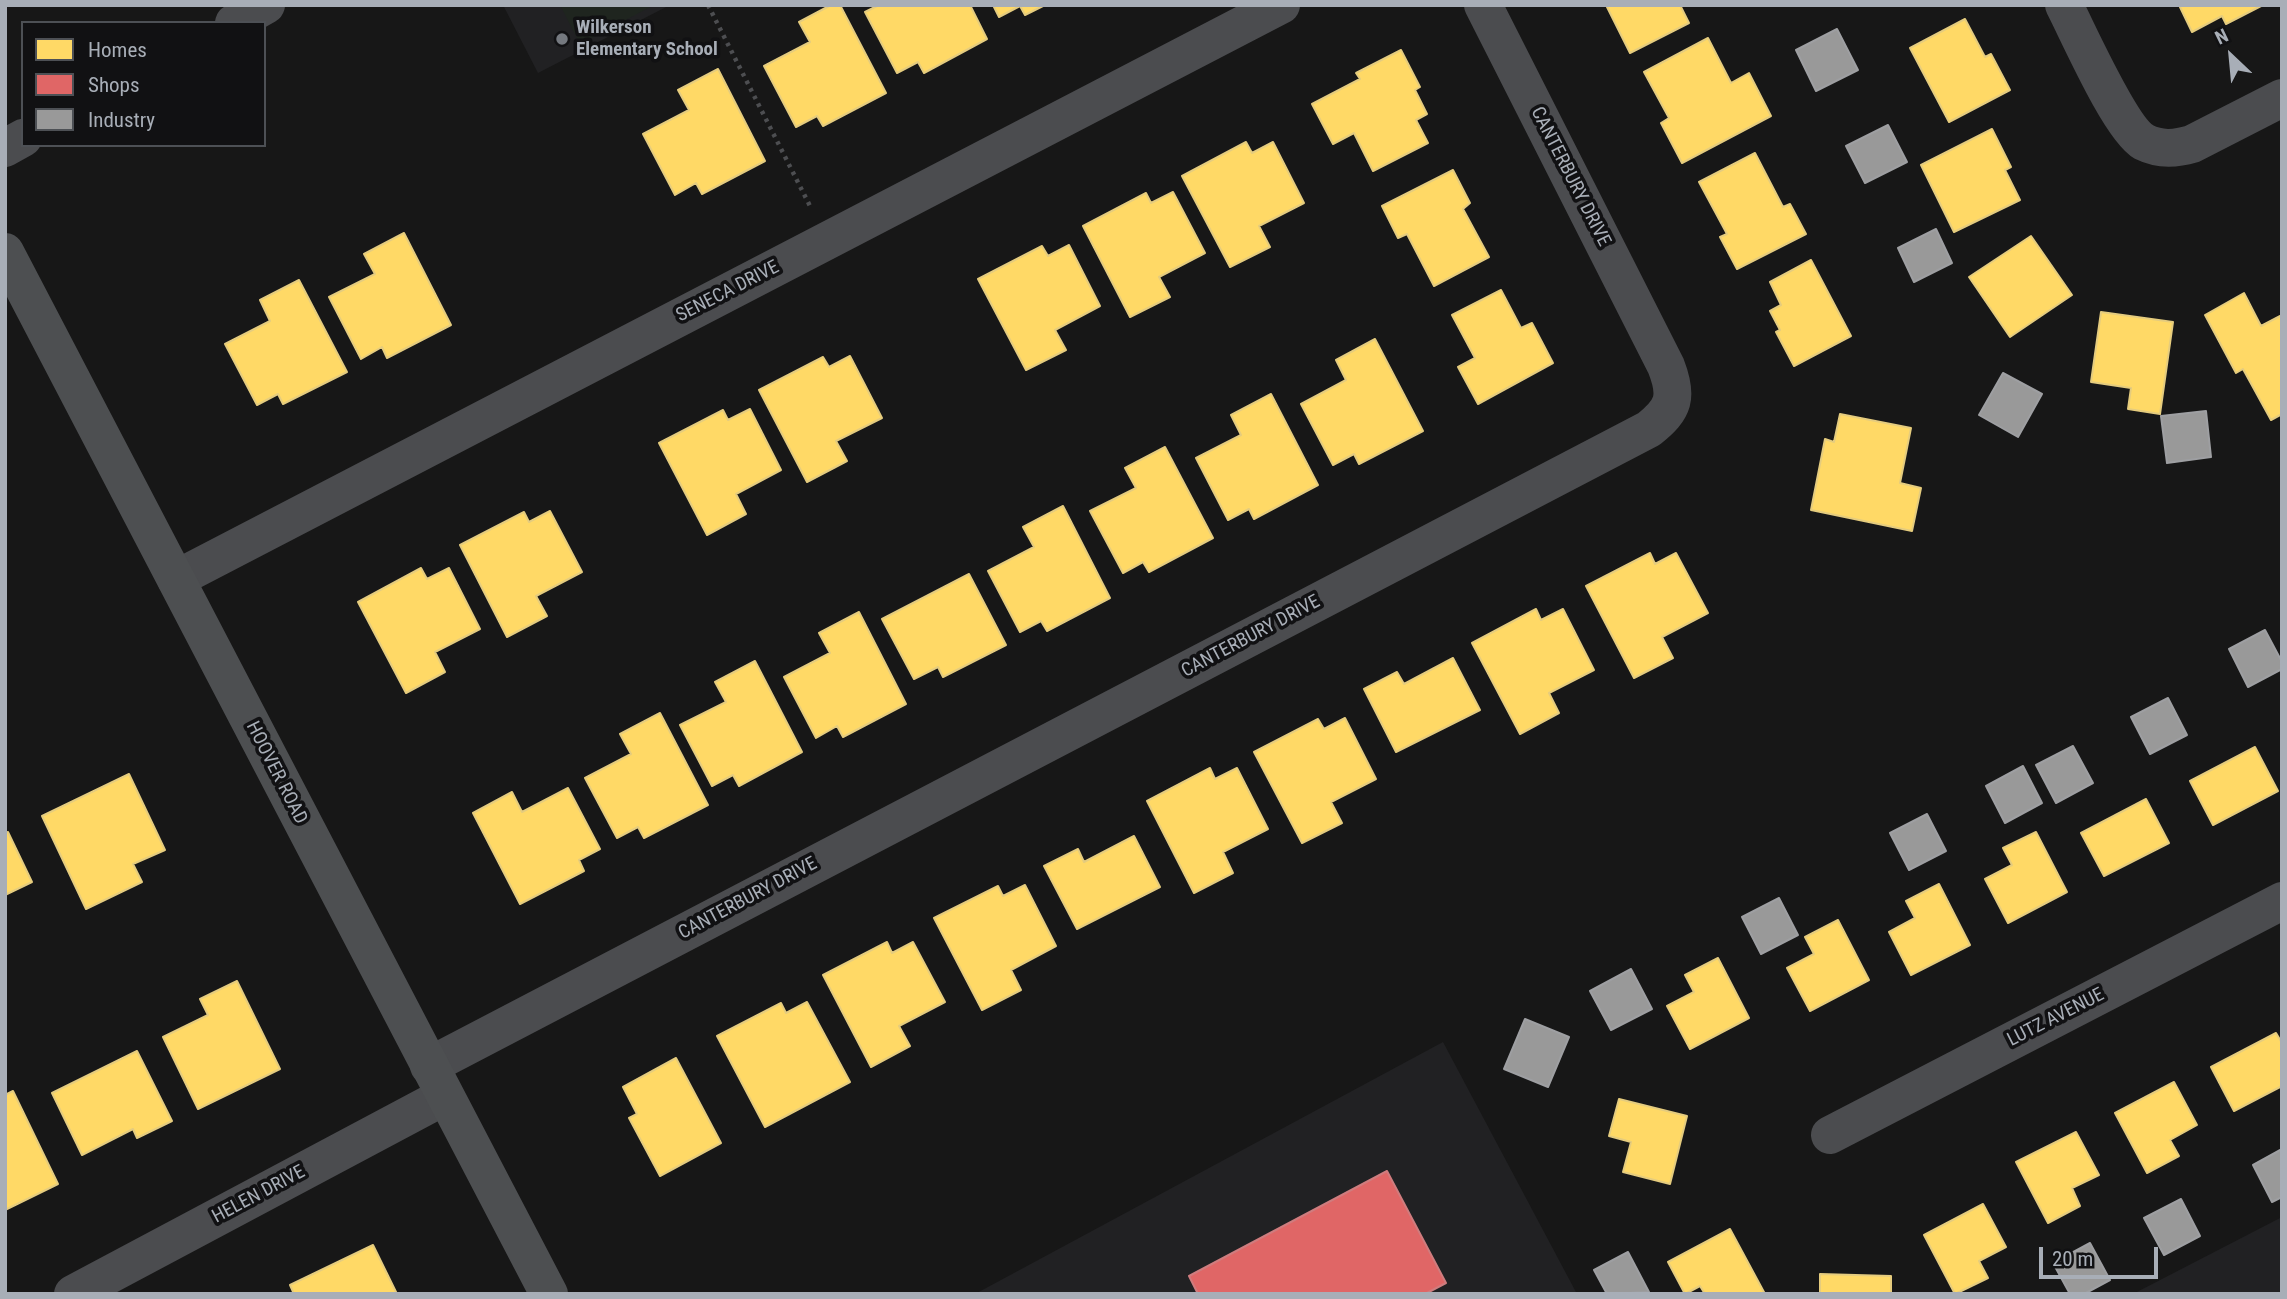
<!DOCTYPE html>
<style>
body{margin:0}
#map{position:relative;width:2287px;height:1299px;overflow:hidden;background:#171717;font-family:"Roboto Condensed",sans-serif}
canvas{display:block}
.frame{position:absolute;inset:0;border:7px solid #a8aeb7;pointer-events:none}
.legend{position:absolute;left:21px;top:21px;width:245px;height:126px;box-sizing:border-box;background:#111113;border:2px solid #4d5055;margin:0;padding:9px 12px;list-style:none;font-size:21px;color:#a8aeb7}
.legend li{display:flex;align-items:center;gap:14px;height:35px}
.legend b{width:35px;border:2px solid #4d5055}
.north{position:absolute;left:2196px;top:21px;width:70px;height:70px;-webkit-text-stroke:5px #111113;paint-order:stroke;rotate:334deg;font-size:19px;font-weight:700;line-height:28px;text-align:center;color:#a8aeb7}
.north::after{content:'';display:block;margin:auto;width:24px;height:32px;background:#a8aeb7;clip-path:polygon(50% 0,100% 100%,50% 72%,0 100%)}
.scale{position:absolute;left:2039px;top:1247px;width:119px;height:32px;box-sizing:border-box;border:4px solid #a8aeb7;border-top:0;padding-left:9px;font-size:21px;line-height:24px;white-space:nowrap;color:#a8aeb7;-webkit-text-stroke:5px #111113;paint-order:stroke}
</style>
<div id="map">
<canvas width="2287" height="1299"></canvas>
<div class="frame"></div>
<ul class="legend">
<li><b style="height:19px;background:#ffd966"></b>Homes</li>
<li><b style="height:19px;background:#e06666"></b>Shops</li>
<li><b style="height:19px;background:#999"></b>Industry</li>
</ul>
<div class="north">N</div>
<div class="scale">20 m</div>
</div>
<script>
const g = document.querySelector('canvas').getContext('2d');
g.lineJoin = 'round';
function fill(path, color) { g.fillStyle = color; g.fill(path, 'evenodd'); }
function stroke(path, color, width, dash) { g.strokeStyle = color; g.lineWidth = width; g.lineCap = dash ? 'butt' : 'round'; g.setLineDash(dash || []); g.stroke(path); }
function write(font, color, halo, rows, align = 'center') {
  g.font = font + ' "Roboto Condensed",sans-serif'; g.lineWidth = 7; g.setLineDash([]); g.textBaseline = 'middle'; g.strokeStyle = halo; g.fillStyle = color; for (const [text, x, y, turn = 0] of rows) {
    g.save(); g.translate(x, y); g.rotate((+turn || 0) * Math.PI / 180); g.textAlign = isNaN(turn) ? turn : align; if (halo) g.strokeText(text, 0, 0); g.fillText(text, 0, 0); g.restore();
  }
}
const built = new Path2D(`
 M503,5H670L538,73Z
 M1443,1042L1577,1294H975Z
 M2282,1217V1294H2133Z`);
const green = new Path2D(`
 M560,5H654L580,44Z`);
const homes = new Path2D(`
 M831,5H840L886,93L823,126L817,116L796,127L764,66L810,42L799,22Z
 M879,5H970L987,39L924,73L918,62L897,73L865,12Z
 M993,5H1045L1025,15L1020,6L999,17Z
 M1606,5H1680L1689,23L1630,53Z
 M2179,5H2263L2226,24L2222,16L2192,32Z
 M1965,19L1985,57L1991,54L2010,90L1949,122L1910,48Z
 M1708,38L1731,83L1749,73L1771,116L1682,163L1661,123L1669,118L1644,72Z
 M1401,50L1420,87L1415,90L1427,114L1416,120L1428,143L1373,171L1354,133L1333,144L1312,104L1360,79L1356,73Z
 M718,69L765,161L702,194L696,183L675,195L643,134L689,110L678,90Z
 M1992,129L2011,167L2005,170L2020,200L1954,232L1921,165Z
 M1246,142L1252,153L1273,142L1304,203L1259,226L1270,247L1230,267L1182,176Z
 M1755,153L1783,207L1790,204L1806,234L1737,269L1720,237L1727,234L1699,182Z
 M1453,170L1470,203L1463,209L1489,257L1434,286L1407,234L1398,238L1382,206Z
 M1173,192L1205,253L1159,277L1170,297L1130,317L1083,226L1146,193L1151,203Z
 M404,233L451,325L387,358L382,347L361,359L329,297L375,274L364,254Z
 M2031,236L2072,295L2010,337L1969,277Z
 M1069,245L1100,306L1055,330L1066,350L1026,370L978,279L1042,246L1048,256Z
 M1811,260L1851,336L1794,366L1776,332L1780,330L1770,311L1781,305L1770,282Z
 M299,280L347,372L283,404L278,394L257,405L225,344L270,321L260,300Z
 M1501,290L1521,328L1532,323L1553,363L1478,404L1458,367L1475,358L1452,315Z
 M2244,293L2261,326L2282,315V414L2271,420L2243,369L2236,373L2205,315Z
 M2101,312L2173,322L2160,414L2128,409L2131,388L2091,382Z
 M1375,339L1423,431L1359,464L1354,454L1333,465L1301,404L1346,380L1336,360Z
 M850,356L882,418L836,441L847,461L807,482L759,390L823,357L829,367Z
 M1271,394L1318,485L1254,519L1249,509L1228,520L1196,458L1241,435L1231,415Z
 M750,409L781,470L736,494L746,514L707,535L659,443L723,410L728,420Z
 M1840,414L1911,428L1900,483L1921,488L1912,531L1811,510L1825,439L1834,442Z
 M1165,447L1213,538L1149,572L1143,562L1123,573L1090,511L1136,488L1125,468Z
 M1063,506L1110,598L1047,631L1041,621L1020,632L988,571L1034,547L1023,527Z
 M550,511L582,572L536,596L547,616L507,637L460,545L524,512L529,522Z
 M1650,553L1655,564L1676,553L1708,613L1662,637L1673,658L1634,678L1586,586Z
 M421,568L427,579L449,568L480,629L435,652L445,672L406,693L358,602Z
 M969,574L1006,645L943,677L938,667L914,679L882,619Z
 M1536,609L1541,620L1563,609L1594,670L1549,693L1559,713L1520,734L1472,643Z
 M859,612L906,704L843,737L837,726L816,738L784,677L830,653L819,633Z
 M1453,658L1480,710L1396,752L1364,689L1397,672L1404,684Z
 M755,661L802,752L739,786L733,775L712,786L680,725L726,702L715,682Z
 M660,713L708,805L644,838L638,827L617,838L585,778L631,754L620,734Z
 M1345,718L1376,779L1331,802L1342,823L1302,843L1254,752L1318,719L1324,729Z
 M2255,747L2278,791L2213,825L2190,781Z
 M1210,768L1215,779L1237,768L1268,829L1223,852L1233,873L1194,893L1147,801Z
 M129,774L165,850L133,864L142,882L86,909L42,816Z
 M568,788L600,849L579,860L584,871L520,904L473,813L512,792L522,812Z
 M2146,799L2169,843L2104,876L2081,833Z
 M8,832L32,882L5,895V833Z
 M2036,832L2067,892L2008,923L1985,879L2012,865L2003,848Z
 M1134,836L1160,887L1077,929L1044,866L1078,849L1084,862Z
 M1939,884L1970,945L1911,975L1889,932L1915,918L1906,901Z
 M1025,885L1056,946L1011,970L1021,990L982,1010L934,918L998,886L1003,896Z
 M1838,920L1869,980L1810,1011L1787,968L1814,954L1805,937Z
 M887,942L892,953L913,942L945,1002L899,1026L910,1046L871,1067L823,975Z
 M1718,958L1749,1018L1690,1049L1667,1006L1694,992L1685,975Z
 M237,981L280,1069L198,1109L163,1037L208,1015L200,999Z
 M807,1002L850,1082L765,1127L717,1036L781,1003L786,1013Z
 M2276,1033L2282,1043V1086L2234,1111L2211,1067Z
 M137,1051L172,1121L137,1138L133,1129L82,1155L52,1093Z
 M676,1058L721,1143L660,1176L629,1118L637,1114L623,1087Z
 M2174,1082L2197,1125L2170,1140L2179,1156L2147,1173L2115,1113Z
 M13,1091L58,1184L5,1210V1095Z
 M1619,1099L1687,1116L1670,1184L1623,1172L1631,1142L1609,1136Z
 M2076,1132L2099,1175L2072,1188L2080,1206L2048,1223L2016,1162Z
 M1983,1204L2006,1247L1979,1261L1988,1278L1955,1294L1924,1235Z
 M1730,1229L1765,1294H1705L1700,1286L1685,1294L1668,1262Z
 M373,1245L397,1294H294L290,1285Z
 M1820,1274L1891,1276V1294H1820Z`);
const shops = new Path2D(`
 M1387,1171L1446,1283L1425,1294H1198L1189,1276Z`);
const industry = new Path2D(`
 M1837,29L1858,70L1816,91L1796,50Z
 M1888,125L1907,162L1865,183L1846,146Z
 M1936,229L1952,263L1914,282L1898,248Z
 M2003,373L2042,394L2018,437L1979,415Z
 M2206,411L2211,457L2167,463L2161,416Z
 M2265,630L2282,662V669L2248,687L2229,649Z
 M2168,698L2187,735L2150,754L2131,717Z
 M2073,746L2093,783L2056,803L2036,765Z
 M2023,766L2042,803L2005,823L1986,786Z
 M1927,814L1946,851L1909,870L1890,833Z
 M1779,898L1798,935L1761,954L1742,917Z
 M1631,969L1652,1009L1611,1030L1590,991Z
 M1525,1019L1569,1037L1548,1087L1504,1069Z
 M2282,1149V1197L2272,1202L2253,1165Z
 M2181,1199L2200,1236L2164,1255L2144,1218Z
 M2090,1243L2110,1280L2084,1294H2070L2053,1263Z
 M1628,1252L1649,1292L1607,1294L1594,1270Z`);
const path = new Path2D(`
 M708,5L810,206`);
const minor = new Path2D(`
 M2064,5C2079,34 2120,128 2144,142C2160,150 2175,149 2192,144L2282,98
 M234,23L266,5
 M5,148L23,138
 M176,579L1281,5
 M429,1066L1649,429C1674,409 1678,397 1666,366L1483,5
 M1830,1135L2282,901
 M73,1294L445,1096`);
const major = new Path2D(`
 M5,252L549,1294`);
const markers = [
 [562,39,7,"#75797f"]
];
const poiNames = [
 ["Wilkerson",576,28],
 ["Elementary School",576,50]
];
const streetNames = [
 ["CANTERBURY DRIVE",1570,177,63],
 ["SENECA DRIVE",728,292,-27],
 ["CANTERBURY DRIVE",1251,637,-28],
 ["HOOVER ROAD",276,773,63],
 ["CANTERBURY DRIVE",748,899,-28],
 ["LUTZ AVENUE",2056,1018,-27],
 ["HELEN DRIVE",259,1195,-28]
];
fill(built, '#212123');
fill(green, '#1f251f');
fill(homes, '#ffd966');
stroke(homes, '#e5cc7e', 2);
fill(shops, '#e06666');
stroke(shops, '#cf7c7e', 2);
fill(industry, '#999');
stroke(industry, '#9e9fa2', 2);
stroke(path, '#4d4e51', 4.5, [3.5, 5]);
stroke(minor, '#4b4c4f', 38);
stroke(major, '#4d4f51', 38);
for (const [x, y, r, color] of markers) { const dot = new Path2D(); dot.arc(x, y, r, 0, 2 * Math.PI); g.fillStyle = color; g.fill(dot); stroke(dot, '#111113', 2.5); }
write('bold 19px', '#a8aeb7', '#111113', poiNames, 'left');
write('19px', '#a8aeb7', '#111113', streetNames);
</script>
